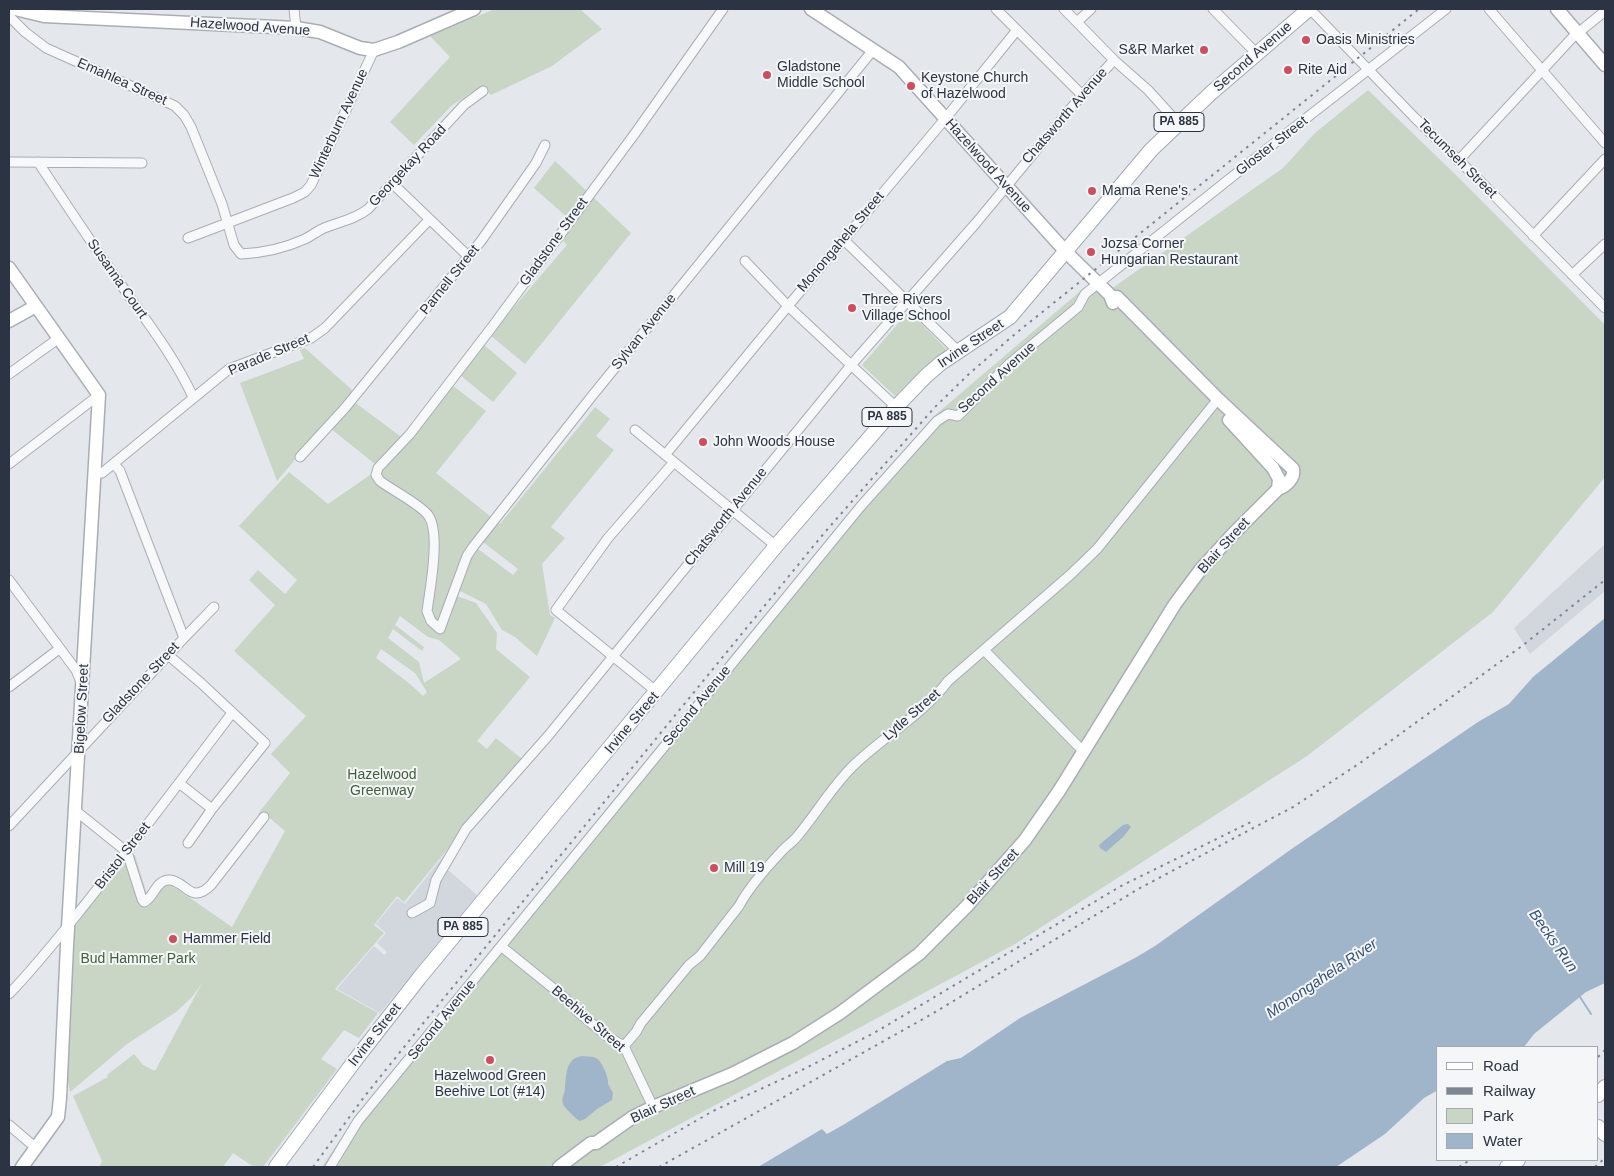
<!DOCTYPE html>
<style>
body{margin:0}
#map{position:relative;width:1614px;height:1176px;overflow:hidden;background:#e4e7eb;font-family:Arial,sans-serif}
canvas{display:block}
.frame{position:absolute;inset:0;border:10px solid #2c3443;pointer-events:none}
.legend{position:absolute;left:1436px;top:1046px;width:162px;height:115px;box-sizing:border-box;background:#f4f6f8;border:1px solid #a4a8b0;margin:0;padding:6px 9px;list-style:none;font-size:15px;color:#2c3443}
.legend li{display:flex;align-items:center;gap:10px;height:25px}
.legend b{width:25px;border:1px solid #a4a8b0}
</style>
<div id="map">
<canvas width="1614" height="1176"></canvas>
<div class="frame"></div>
<ul class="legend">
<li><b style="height:6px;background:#fff"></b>Road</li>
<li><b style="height:6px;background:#7e8694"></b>Railway</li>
<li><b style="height:14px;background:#c9d5c5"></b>Park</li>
<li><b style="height:14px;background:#a0b4ca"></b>Water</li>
</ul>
</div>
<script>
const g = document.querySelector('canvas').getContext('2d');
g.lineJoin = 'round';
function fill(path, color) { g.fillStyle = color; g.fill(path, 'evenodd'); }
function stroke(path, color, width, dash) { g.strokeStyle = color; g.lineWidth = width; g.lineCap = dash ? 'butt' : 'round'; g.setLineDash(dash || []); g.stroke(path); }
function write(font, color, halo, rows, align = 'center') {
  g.font = font + ' Arial,sans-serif'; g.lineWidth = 4; g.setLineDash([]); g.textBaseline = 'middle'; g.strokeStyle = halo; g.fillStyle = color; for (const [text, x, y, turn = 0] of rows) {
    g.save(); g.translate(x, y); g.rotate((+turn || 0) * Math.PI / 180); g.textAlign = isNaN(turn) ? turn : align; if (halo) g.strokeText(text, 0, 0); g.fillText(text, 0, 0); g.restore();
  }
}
const built = new Path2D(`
 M1605,544V591L1530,654L1514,628Z
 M445,854L453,861L447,869L477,895L380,1013L337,989L374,946L384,955L387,952L377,943L386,933L376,924L397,898L405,904Z`);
const green = new Path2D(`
 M495,9H580L602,29L552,66L491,95L481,86L451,106L414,145L390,122L450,57L430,36Z
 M1368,90L1459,178L1605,325V477L1493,612L1307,756L1015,944L600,1167H322L355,1117L744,640L933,417L1084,288L1114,287L1283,168L1315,133Z
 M555,161L631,233L525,364L490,335L567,245L562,240L575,224L534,188Z
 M909,311L947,350L921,370L895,396L862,365Z
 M484,345L517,373L493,402L460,375Z
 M305,348L352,390L357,404L408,442L452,385L486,411L436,473L500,524L595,407L610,419L596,436L614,450L551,527L565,538L542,564L550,615L555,618L537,656L515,637L502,630L486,604L460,591L457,596L476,603L497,633L496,649L530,677L477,741L487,749L496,738L522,759L404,902L397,896L374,925L384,933L335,989L378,1013L359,1038L344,1030L321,1059L337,1069L263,1167H254L233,1153L223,1167H99L102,1161L73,1096L108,1077L107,1075L134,1054L143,1065L155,1071L202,983L192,997L176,1012L127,1044L70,1092L66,1072L74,927L107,882L135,855L147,894L161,878L232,927L285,831L271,819L258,814L290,773L271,754L306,716L234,651L275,605L249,580L258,570L285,594L297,580L239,526L289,472L328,504L380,468L325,424L277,481L240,383L304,359L300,350ZM483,542L518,569L513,575L478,549ZM400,616L428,637L439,640L461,659L424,683L419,662L388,638L393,629L422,651L424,647L395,625ZM381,649L415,673L427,692L423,696L410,684L376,658Z`);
const water = new Path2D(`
 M1605,618V983L1586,992L1534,1034L1524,1047H1438V1090L1424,1098L1385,1134L1336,1167H758L822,1129L827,1134L843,1125L947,1061L961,1058L1020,1018L1135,958L1155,946L1293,848L1478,722L1509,704L1533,677Z
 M1128,824L1131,827L1123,837L1106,852L1100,848L1099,845L1123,825Z
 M583,1056C587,1057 593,1056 596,1058C602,1061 609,1078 608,1084L613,1093L612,1100L597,1109L585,1119L580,1121C576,1119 564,1107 563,1104C561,1097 565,1094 565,1088C566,1075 566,1057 583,1056Z`);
const stream = new Path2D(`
 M1580,997L1591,1014`);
const street = new Path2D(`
 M294,9L296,28
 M723,9L636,132L492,327L410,434L378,468L376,475L380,481C392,490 421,505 428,515C441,532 430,589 427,611L431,621L440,629L467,556L473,547L592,396L873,50
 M996,9L1082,95
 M1064,9L1114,60L1148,90L1178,123
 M1213,9L1257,54
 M1310,9L1414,117L1480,181L1605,308
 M1489,9L1605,143
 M9,16L25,32L46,48L160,99L175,106L184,115L191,127L222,204L234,245L241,254C263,253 285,248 305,239C311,236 316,232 322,229C338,222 354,220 368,209L464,105L483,91
 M1077,22L1091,9
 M1458,161L1573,37L1605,11
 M9,162L142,163
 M38,162C64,201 90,241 117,279C144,318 173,354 193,397
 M392,183L468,256
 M1533,236L1605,159
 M188,238L293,198L305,192L311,185L374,50
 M844,240L958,351
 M745,261L788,306L896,407
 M1572,275L1605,244
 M9,374L59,338
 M635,430L776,546
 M665,455L788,306L945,119L1017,30
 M300,457L345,408L481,241L536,163L545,145
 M9,464L99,395
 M114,464L120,471L184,638
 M96,473H102L229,369L311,338L325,328L429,220
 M9,580L76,670L81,682
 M984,650L1083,751
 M168,655L201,683L265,743L212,809L188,843
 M9,687L59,649
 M657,692L556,610L608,538L674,462
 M179,783L212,809
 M76,811L127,852
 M9,826L184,638L214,607
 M127,852L142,899L144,902C154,898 156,879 170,880C187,882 191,905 211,885L264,817
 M412,913L430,903L436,880L466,829L548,736L852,364L976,223L1082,95L1114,60
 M502,947L564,997L578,1012L608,1037L624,1046L653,1107
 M9,994C36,966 59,937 83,907C134,843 183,778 232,713
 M624,1046L636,1032L641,1023L689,965L700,956L739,906C749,887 766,868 781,852C785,847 790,844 795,839C815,816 830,789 852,767C882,737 922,716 948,681L1070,575L1097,549L1218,399
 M9,1125L36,1148
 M330,1167L358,1121L861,506L937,421L948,414L958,416L1009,364L1078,307L1085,294L1277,141L1446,9`);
const secondary = new Path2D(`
 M15,9L44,16L296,28L320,32L360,48L374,50L398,42L474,9
 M811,9L899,67L1066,252L1110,295L1113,303
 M1557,9L1605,65
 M9,268L99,395L67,945L60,1098L58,1117L22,1167
 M9,321L36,306
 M1229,420L1273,468L1279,479L1278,489
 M559,1167L591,1143H596L633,1117L653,1107L732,1074L793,1043L840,1013L919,954L966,907L1025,840L1059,791L1175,604L1201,569L1234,533L1278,489C1286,486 1295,478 1293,469L1218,399L1117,297H1111`);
const primary = new Path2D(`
 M1598,1095L1605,1087
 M1598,1127L1605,1134
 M276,1167L356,1059L420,977L776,546L896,407L926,376L941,363L1010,317L1151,150L1211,93L1309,9
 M1507,1167L1518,1160`);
const rail = new Path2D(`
 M1598,1057L1605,1050
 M313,1167L364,1097L421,1026L825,532L935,407L970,373L1015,334L1419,9
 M616,1167L713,1111L804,1069L874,1033L1121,886L1253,821
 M659,1167L932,1014L1140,888L1293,807L1360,763L1522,646L1605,580
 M1459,1167L1470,1160
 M1595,1167L1605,1158`);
const markers = [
 [1306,40,5,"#cb4f5f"],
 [1204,50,5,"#cb4f5f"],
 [1288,70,5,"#cb4f5f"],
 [767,75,5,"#cb4f5f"],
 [911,86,5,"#cb4f5f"],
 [1092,191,5,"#cb4f5f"],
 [1091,252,5,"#cb4f5f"],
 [852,308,5,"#cb4f5f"],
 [703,442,5,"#cb4f5f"],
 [714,868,5,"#cb4f5f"],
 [173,939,5,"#cb4f5f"],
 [490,1060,5,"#cb4f5f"]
];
const shields = [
 [1179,122,50],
 [887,417,50],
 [463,927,50]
];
const shieldNames = [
 ["PA 885",1179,122],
 ["PA 885",887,417],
 ["PA 885",463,927]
];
const streetNames = [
 ["Hazelwood Avenue",250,27,4],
 ["Second Avenue",1253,57,-41],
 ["Emahlea Street",122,82,24],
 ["Chatsworth Avenue",1065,116,-49],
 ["Winterburn Avenue",339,124,-65],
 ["Gloster Street",1272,146,-38],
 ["Tecumseh Street",1457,159,45],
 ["Georgekay Road",408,166,-47],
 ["Hazelwood Avenue",988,166,48],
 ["Gladstone Street",554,242,-54],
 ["Monongahela Street",841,242,-50],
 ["Susanna Court",117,279,55],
 ["Parnell Street",450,280,-51],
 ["Sylvan Avenue",644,332,-51],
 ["Irvine Street",971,344,-34],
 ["Parade Street",269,355,-23],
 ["Second Avenue",997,378,-42],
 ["Chatsworth Avenue",726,517,-51],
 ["Blair Street",1224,546,-48],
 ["Gladstone Street",141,683,-47],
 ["Second Avenue",697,706,-51],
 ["Bigelow Street",82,709,-87],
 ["Lytle Street",912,715,-41],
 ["Irvine Street",632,723,-50],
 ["Bristol Street",123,856,-52],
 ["Blair Street",993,877,-48],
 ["Beehive Street",588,1019,41],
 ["Second Avenue",442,1020,-51],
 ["Irvine Street",375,1035,-52],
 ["Blair Street",663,1105,-25]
];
const poiNames = [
 ["Oasis Ministries",1316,40],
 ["S&R Market",1194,50,"right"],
 ["Gladstone",777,67],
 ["Middle School",777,83],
 ["Rite Aid",1298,70],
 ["Keystone Church",921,78],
 ["of Hazelwood",921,94],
 ["Mama Rene's",1102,191],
 ["Jozsa Corner",1101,244],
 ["Hungarian Restaurant",1101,260],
 ["Three Rivers",862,300],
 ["Village School",862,316],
 ["John Woods House",713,442],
 ["Mill 19",724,868],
 ["Hammer Field",183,939],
 ["Hazelwood Green",490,1076,"center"],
 ["Beehive Lot (#14)",490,1092,"center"]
];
const parkNames = [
 ["Hazelwood",382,775],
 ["Greenway",382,791],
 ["Bud Hammer Park",138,959]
];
const waterNames = [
 ["Becks Run",1553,941,55],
 ["Monongahela River",1322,979,-34]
];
fill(built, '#d2d6dd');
fill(green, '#c9d5c5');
fill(water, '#a0b4ca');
stroke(stream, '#a0b4ca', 2);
stroke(street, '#a9aeb5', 11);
stroke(secondary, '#a9aeb5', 15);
stroke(primary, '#a3abb7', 16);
stroke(street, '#f7f8fa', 9);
stroke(secondary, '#fff', 12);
stroke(primary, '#fff', 14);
stroke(rail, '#7e8694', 2, [2.5, 5]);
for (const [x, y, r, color] of markers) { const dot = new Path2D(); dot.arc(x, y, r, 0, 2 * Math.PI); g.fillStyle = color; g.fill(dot); stroke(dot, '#f4f6f8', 2); }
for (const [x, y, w] of shields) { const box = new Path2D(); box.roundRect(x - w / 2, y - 9.5, w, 19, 4); g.fillStyle = '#f4f6f8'; g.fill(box); stroke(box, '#2c3443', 1); }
write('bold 12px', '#2c3443', null, shieldNames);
write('14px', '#2c3443', '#f4f6f8', streetNames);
write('14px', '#2c3443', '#f4f6f8', poiNames, 'left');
write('14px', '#405f3a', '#f4f6f8', parkNames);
write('italic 15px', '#375276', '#f4f6f8', waterNames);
</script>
